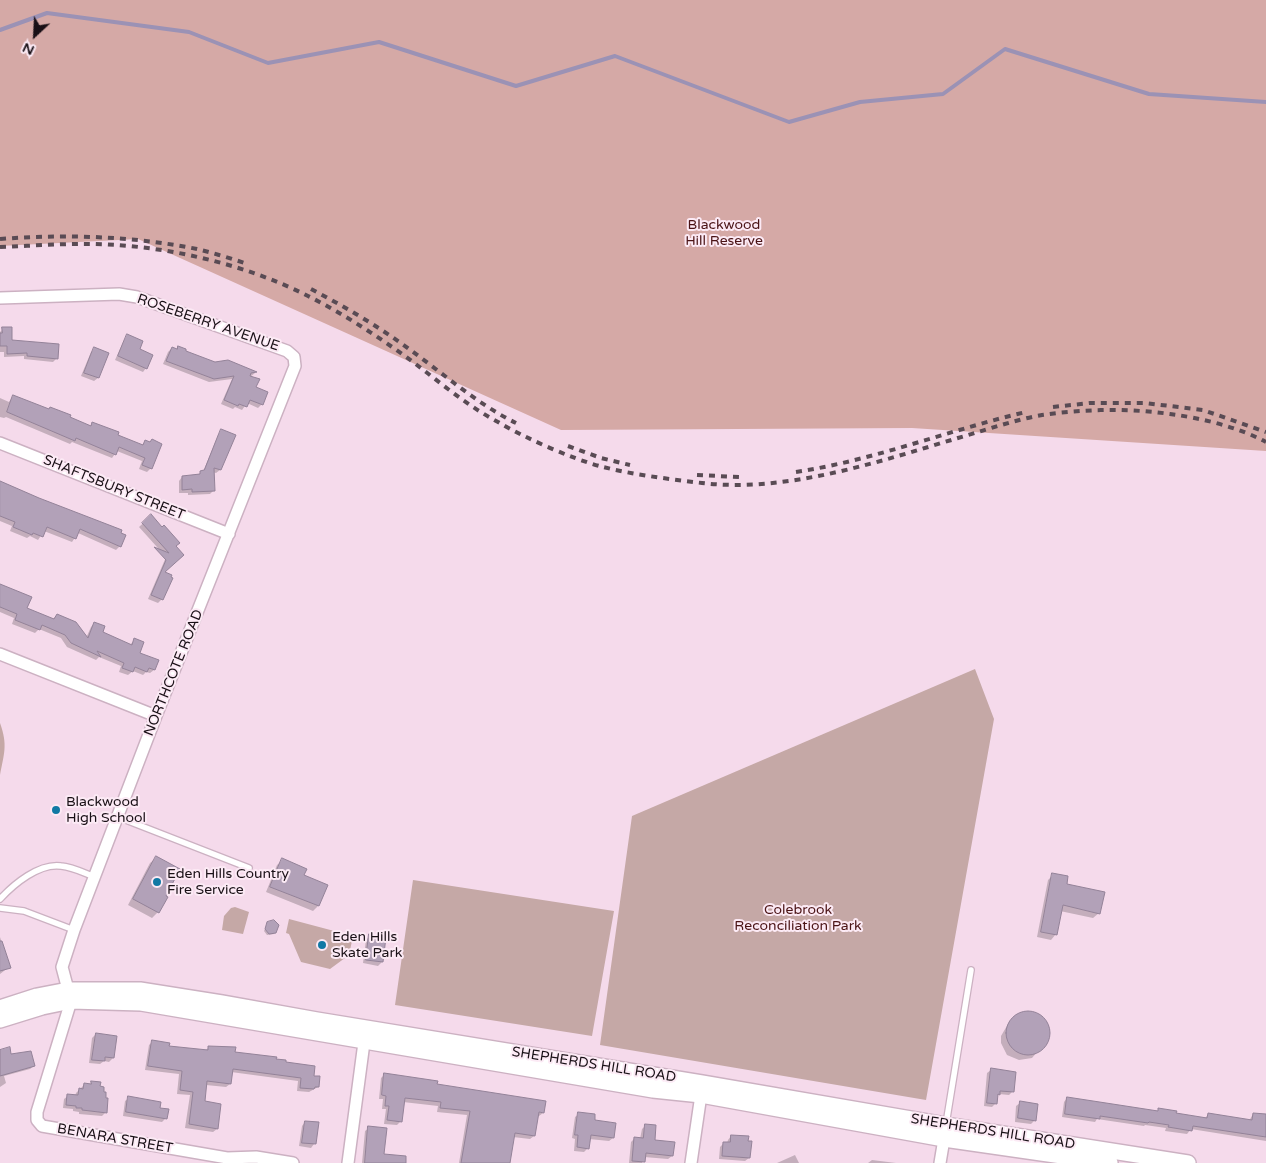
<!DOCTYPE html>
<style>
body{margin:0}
#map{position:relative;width:1266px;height:1163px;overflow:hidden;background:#f5daeb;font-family:"Varela Round",sans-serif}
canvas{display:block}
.north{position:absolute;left:10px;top:10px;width:50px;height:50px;-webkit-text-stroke:4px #fceaf5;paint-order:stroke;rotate:205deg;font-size:14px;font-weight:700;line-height:20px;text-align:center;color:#191016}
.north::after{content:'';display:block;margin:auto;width:18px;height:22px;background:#191016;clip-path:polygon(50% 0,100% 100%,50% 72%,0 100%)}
</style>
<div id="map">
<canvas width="1266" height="1163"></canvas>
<div class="north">N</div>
</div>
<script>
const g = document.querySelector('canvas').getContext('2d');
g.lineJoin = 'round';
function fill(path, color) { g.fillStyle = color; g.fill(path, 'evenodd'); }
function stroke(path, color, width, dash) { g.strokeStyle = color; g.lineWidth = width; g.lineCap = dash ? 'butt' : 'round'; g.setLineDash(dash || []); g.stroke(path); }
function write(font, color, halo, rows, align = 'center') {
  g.font = font + ' "Varela Round",sans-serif'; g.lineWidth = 4; g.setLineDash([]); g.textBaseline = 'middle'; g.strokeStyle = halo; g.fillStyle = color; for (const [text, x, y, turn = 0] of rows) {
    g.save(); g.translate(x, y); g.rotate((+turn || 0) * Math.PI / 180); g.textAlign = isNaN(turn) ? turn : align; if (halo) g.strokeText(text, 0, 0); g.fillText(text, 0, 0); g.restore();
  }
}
const green = new Path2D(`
 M975,669L994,719L926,1100L600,1045L632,816Z
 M0,723C8,745 4,754 0,775Z
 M413,880L614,911L592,1036L395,1005Z
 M235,907L249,912L243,934L222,930L224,916L231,908Z
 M289,919L353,936L349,955L330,969L301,962L289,934L286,933Z`);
const forest = new Path2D(`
 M0,0H1266V451L912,428L561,430L138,239L0,246Z`);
const shadow = new Path2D(`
 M3,329L11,341L57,358L53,362L24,359V356L4,357V352H0V332Z
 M128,336L146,368L143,372L115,360L124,340Z
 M178,347L184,352L215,364L228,362L255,373L250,377L262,404L258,408L247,403L242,410L235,407L233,409L221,404L232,379L209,382L163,364L168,352L172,348L176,350Z
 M95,349L107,354L98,378L94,381L81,376L91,352Z
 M13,396L89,427L93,423L116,435L141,446L145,442L151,468L147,472L139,469L142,461L117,451L112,458L72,442L70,444L6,417L4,418L0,417V398L9,402Z
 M221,431L234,436L220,470L216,473L213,472L214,490L210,494L188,495V493H179V481L182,477L197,475L203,472L218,435Z
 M0,483L120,546L116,550L78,533L72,542L44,531L38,540L30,536L27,538L10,531L12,526L0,521Z
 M151,516L174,546L163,573L162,599L158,603L148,599L166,557L139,527Z
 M0,585L26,609L53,619L57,615L86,638L91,627L95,623L101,633L130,645L135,639L139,653L157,661L154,670L150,673L146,672L143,675L133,671L128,675L119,672L121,666L99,657L96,660L67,647L61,638L39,629L35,633L12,624L14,618L0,612Z
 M156,858L158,912L152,918L128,905L150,863Z
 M283,860L302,876L318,906L313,911L266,892L277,865Z
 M1053,875L1099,913L1093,918L1060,911L1056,934L1051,940L1037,937L1048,880Z
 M268,923L275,932L274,934L267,935L264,931Z
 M370,936L382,962L378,966L363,963L366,940Z
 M0,937L9,967L0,974Z
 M1021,1014H1034L1045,1022L1048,1028L1047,1041L1038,1051L1032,1058L1019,1060L1007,1055L1001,1043V1036L1008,1024Z
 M96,1034L113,1058L109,1062L104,1061L100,1064L89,1063L92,1038Z
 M152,1042L168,1047L205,1051L209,1047L275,1060L312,1077L318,1087L309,1092L297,1091L298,1081L231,1072L230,1084L226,1087L206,1085L204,1102L217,1129L213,1132L185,1128L190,1095L177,1094L179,1074L145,1070L149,1045Z
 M0,1052L11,1055L34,1066L30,1069L4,1076L6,1083L0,1087Z
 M991,1070L1012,1092L1009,1095L999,1094L997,1096L996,1103L992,1107L984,1106L987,1073Z
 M384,1075L436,1085L543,1113L539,1116H537L534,1136L530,1139L513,1137L509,1163H459L467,1115L437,1112L438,1106L403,1102L401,1121L397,1125L384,1124L386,1109H382L383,1099H379L381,1078Z
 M92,1083L106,1112L102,1116L79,1114V1112L73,1111V1109L63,1108L64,1099L68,1096H75L76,1093L84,1085H89Z
 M129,1098L166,1118L162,1122L123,1116L125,1101Z
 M1067,1098L1157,1112L1159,1110L1175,1114L1204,1119L1209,1114L1249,1121L1253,1114L1266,1116V1141L1191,1129L1187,1134L1165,1131L1166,1128L1145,1125L1144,1126L1097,1119L1095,1122L1062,1117L1064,1102Z
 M1020,1103L1035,1120L1031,1124L1015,1122L1016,1106Z
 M579,1114L593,1121L613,1138L609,1141L589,1139L588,1148L584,1152L574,1151L575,1139L572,1138L575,1117Z
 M305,1122L314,1144L311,1148L299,1146L302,1126Z
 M645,1126L653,1141L672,1156L668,1159L644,1157L642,1163H629L631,1142L635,1138L640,1139L642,1129Z
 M369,1128L383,1155L395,1163H362L365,1131Z
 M731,1136L749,1158L745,1161L719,1159L720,1147L724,1143H727L728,1140Z
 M795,1155L799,1163H777Z
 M872,1160L896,1163H868Z`);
const stream = new Path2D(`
 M0,30L47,13L189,32L268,63L379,42L516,86L615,56L789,122L860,102L943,94L1005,49L1149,94L1266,102`);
const building = new Path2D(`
 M2,327H12V340L59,344L58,359L27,356V353L7,354V346H0V333H2Z
 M127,334L143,341L140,349L153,355L147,369L118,356Z
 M178,346L186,349V351L215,362L228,360L257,372L251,373L250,376L260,379L256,387L268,392L263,405L250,400L247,407L239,404L238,406L224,400L234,376L214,379L166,361L172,347L177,349Z
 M94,347L109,353L99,378L84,373Z
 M13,395L49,409L50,407L71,415L70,417L91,426L92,422L119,432L118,435L143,445L145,440L150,442L152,439L162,444L152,469L142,465L145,458L119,447L116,455L76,438L75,441L7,412Z
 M221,429L236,435L221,470L214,468L215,491L192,492V489L182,490V476L200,474V471L204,470Z
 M0,481L39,498L122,530L121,533L126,535L121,547L80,529L76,539L47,527L43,537L33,533L32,535L13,527L15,522L0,516Z
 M151,514L162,527L164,525L180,543L176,546L184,555L165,572L172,575L171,577L173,578L163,600L151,595L166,560L154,547L169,553L142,523Z
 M0,584L32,597L27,608L54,619L57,614L76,622L88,638L94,622L105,626L103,632L132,645L134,638L144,642L140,653L159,660L155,670L149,668L147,672L135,667L133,672L122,668L124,663L97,651L101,657L71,643L65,635L42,625L40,630L15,620L17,614L0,607Z
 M156,856L180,869L166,896L168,897L159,913L133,899Z
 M282,858L307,869L304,875L328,885L319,906L270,887Z
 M1052,873L1068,876L1067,884L1105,892L1100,914L1063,905L1057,935L1041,932Z
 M274,920L279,925L276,933L269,934L265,929L267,922Z
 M369,934L386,937L383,962L366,960Z
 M0,941H2L11,968L0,971Z
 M1006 1033a22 22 0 1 1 44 0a22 22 0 1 1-44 0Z
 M96,1033L117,1036L114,1058L105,1057V1061L92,1060Z
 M152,1040L170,1043L169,1046L208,1050V1046L236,1047L235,1052L277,1057L276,1059L286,1060V1062L315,1066L314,1076H320L319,1087H315L314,1089L300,1088L301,1078L233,1069L231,1084L207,1081L205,1101L221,1104L218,1129L189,1124L193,1092L180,1090L182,1071L148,1066Z
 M10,1047L11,1054L31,1051L35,1066L0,1076V1050Z
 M991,1068L1016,1072L1014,1092L1000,1091V1095L998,1094L997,1104L987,1103Z
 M384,1073L438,1081L437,1084L546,1101L544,1113L539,1112L535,1136L515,1133L510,1163H461L470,1111L440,1108L441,1102L405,1098L402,1122L387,1120L389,1106H385L386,1096L382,1095Z
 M91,1081L101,1082L100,1086L104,1087V1092H106V1098H108L107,1113L82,1110V1108H76V1106L66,1105L67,1094L78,1095L79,1088L83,1089L84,1083L91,1084Z
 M128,1096L161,1102L160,1108L169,1109L167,1119L126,1112Z
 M1067,1097L1158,1111V1108L1177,1111L1176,1113L1207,1118L1208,1113L1252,1120L1253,1113L1266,1114V1137L1193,1126L1192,1131L1168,1127L1169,1125L1149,1122L1148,1123L1100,1116V1119L1065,1114Z
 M1020,1101L1038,1104L1036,1121L1018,1118Z
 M578,1112L595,1114V1120L616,1123L614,1138L591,1135L589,1149L577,1147L578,1135H575Z
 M305,1121L319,1122L316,1144L302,1143Z
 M645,1124L656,1125L655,1140L675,1142L673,1156L646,1153L645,1162L632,1161L634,1137L643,1138Z
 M368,1126L387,1128L384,1154L406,1156V1163H365Z
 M731,1135L749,1136L748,1141H752L750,1158L722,1156L723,1142H730Z`);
const service = new Path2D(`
 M118,817L249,868
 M0,899C14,884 39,863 61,866C73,867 84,873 95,877
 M0,908L24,911L74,930
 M946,1124L971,970`);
const minor = new Path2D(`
 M0,298L119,294L137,297L287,351L294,357L295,366L156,716L74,930L62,967L71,1001L37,1112V1120L42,1126L227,1158L256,1157L293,1163
 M0,443L229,534
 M0,654L156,716
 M348,1163L365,1035
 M691,1163L702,1088
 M940,1163L945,1133`);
const secondary = new Path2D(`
 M0,1008L37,996L68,990H140L222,1003L317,1020L702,1083L946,1125L1188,1163
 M0,1020L42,1007L71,1001L141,1003L653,1090L701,1095L944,1139L1110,1163`);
const rail = new Path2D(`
 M0,239C67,234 132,236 197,249C214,253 232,259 248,264
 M0,247C27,246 54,244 81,244C155,243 241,262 308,296C342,313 374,334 405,356C435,378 464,404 498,422C525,438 572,459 603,467C635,475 669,479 702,483C786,493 878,462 958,438C986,430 1014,420 1042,415C1084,409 1128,408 1170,414C1201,418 1238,427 1266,442
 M311,289C345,307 378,326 409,349C444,374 477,404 516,423
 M1053,407L1090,403H1145L1203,410L1266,432
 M568,446L601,458L630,465
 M796,472C875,460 949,430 1026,412
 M697,475L739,477`);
const markers = [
 [56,810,5,"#1179a4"],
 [157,882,5,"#1179a4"],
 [322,945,5,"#1179a4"]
];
const parkNames = [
 ["Blackwood",724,225],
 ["Hill Reserve",724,241],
 ["Colebrook",798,910],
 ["Reconciliation Park",798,926]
];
const streetNames = [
 ["ROSEBERRY AVENUE",208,323,19],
 ["SHAFTSBURY STREET",114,488,22],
 ["NORTHCOTE ROAD",174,673,-68],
 ["SHEPHERDS HILL ROAD",594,1065,9],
 ["SHEPHERDS HILL ROAD",993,1132,9],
 ["BENARA STREET",115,1139,10]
];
const poiNames = [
 ["Blackwood",66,802],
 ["High School",66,818],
 ["Eden Hills Country",167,874],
 ["Fire Service",167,890],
 ["Eden Hills",332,937],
 ["Skate Park",332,953]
];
fill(green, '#c5a8a6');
fill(forest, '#d5a9a6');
fill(shadow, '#0003');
stroke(stream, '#9b92b5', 4);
fill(building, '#b2a1b8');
stroke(building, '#938298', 1);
stroke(service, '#ccb1c2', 8);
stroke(minor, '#ccb1c2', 14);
stroke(secondary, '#ccb1c2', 18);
stroke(service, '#fff', 5.5);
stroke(minor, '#fff', 11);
stroke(secondary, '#fff', 15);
stroke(rail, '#594b54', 4, [6, 6]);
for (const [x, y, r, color] of markers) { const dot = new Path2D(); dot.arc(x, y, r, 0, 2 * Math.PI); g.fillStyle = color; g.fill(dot); stroke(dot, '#fceaf5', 2); }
write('14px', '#4a1315', '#fceaf5', parkNames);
write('14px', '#191016', '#fceaf5', streetNames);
write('14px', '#191016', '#fceaf5', poiNames, 'left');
</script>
